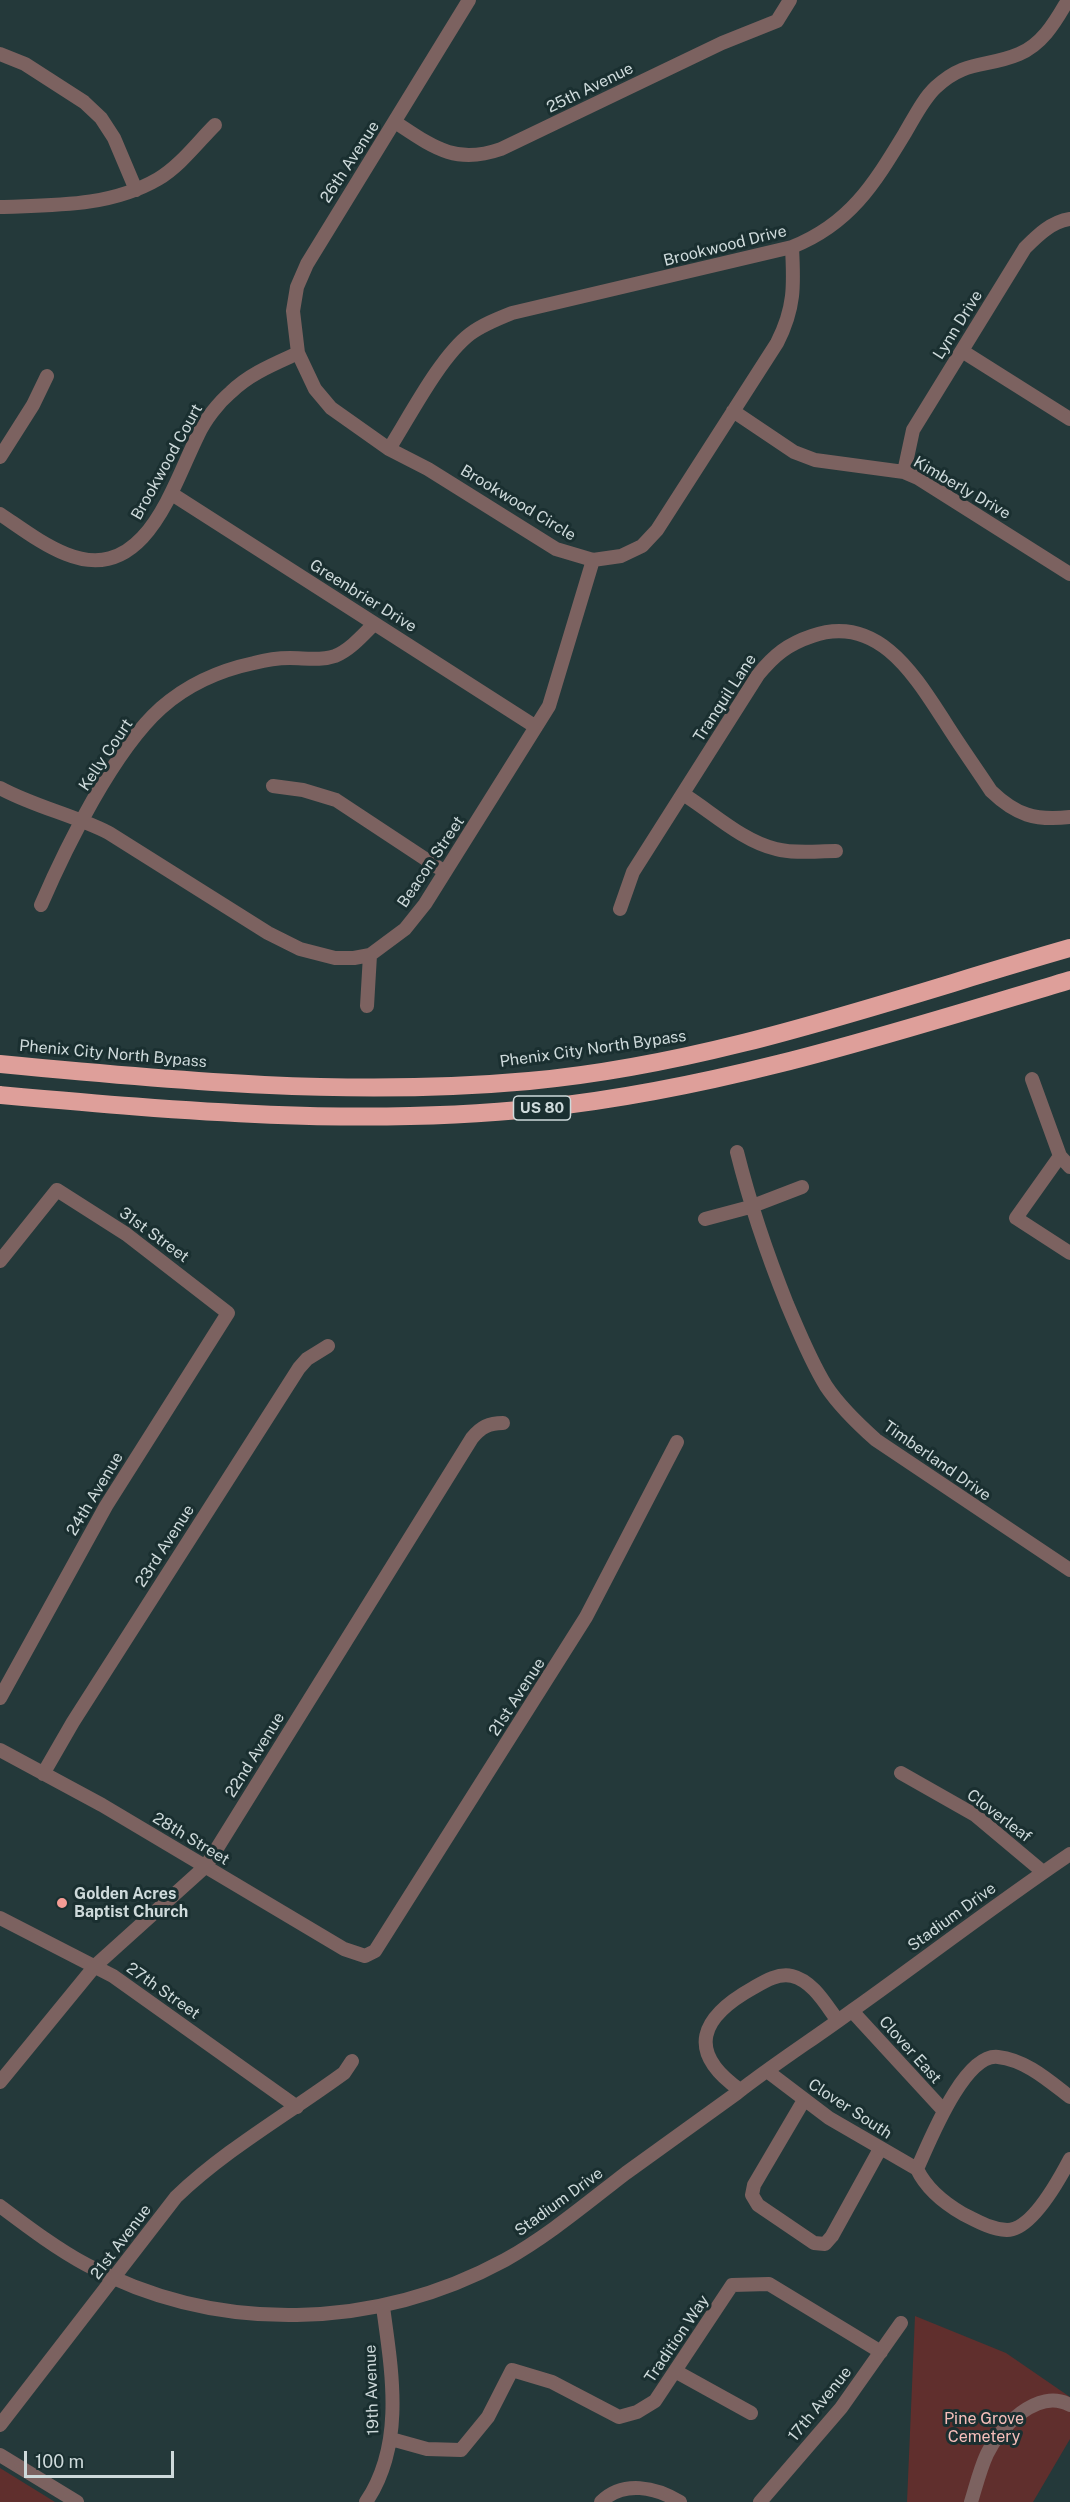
<!DOCTYPE html>
<style>
body{margin:0}
#map{position:relative;width:1070px;height:2502px;overflow:hidden;background:#24393a;font-family:"Public Sans",sans-serif}
canvas{display:block}
.scale{position:absolute;left:24px;top:2451px;width:150px;height:27px;box-sizing:border-box;border:3px solid #cedadb;border-top:0;padding-left:8px;font-size:18px;line-height:21px;white-space:nowrap;color:#cedadb;-webkit-text-stroke:4px #1a2f30;paint-order:stroke}
</style>
<div id="map">
<canvas width="1070" height="2502"></canvas>
<div class="scale">100 m</div>
</div>
<script>
const g = document.querySelector('canvas').getContext('2d');
g.lineJoin = 'round';
function fill(path, color) { g.fillStyle = color; g.fill(path, 'evenodd'); }
function stroke(path, color, width, dash) { g.strokeStyle = color; g.lineWidth = width; g.lineCap = dash ? 'butt' : 'round'; g.setLineDash(dash || []); g.stroke(path); }
function write(font, color, halo, rows, align = 'center') {
  g.font = font + ' "Public Sans",sans-serif'; g.lineWidth = 6; g.setLineDash([]); g.textBaseline = 'middle'; g.strokeStyle = halo; g.fillStyle = color; for (const [text, x, y, turn = 0] of rows) {
    g.save(); g.translate(x, y); g.rotate((+turn || 0) * Math.PI / 180); g.textAlign = isNaN(turn) ? turn : align; if (halo) g.strokeText(text, 0, 0); g.fillText(text, 0, 0); g.restore();
  }
}
const green = new Path2D(`
 M915,2316L1006,2353L1070,2397V2439L1033,2502H907Z
 M0,2468L55,2502H0Z`);
const minor = new Path2D(`
 M469,0L307,264L297,287L293,311L298,353L315,389L331,408L389,449L428,469L556,549L593,560L621,556L642,546L657,530L777,343C795,308 794,285 792,247
 M0,54L25,64L84,102L101,118L114,138L136,190
 M395,122C433,147 455,165 501,149L722,43L777,21L790,0
 M0,207C53,205 110,207 158,179C180,166 197,143 215,125
 M962,351L1070,419
 M733,411L794,452L815,460L904,472L918,478L1070,574
 M389,449C410,416 440,357 470,334C482,325 497,319 512,313L792,247C850,224 874,184 905,133C914,118 923,99 936,87C966,59 986,68 1019,54C1041,45 1054,24 1065,5
 M0,457L33,405L47,376
 M904,472L913,430L1025,248C1038,235 1051,222 1070,219
 M172,494L536,727
 M0,514C21,528 43,545 66,554C145,586 172,487 198,435C205,420 218,403 231,392C249,374 274,364 298,353
 M273,786L303,790L336,800L445,872
 M0,788C35,807 74,815 109,833L268,933L300,949L335,958H354L370,955L405,929L425,904L549,706L593,560
 M683,794C712,812 742,841 776,849C795,854 816,851 836,851
 M41,905C66,847 114,750 161,708C187,685 221,670 254,663C265,660 279,658 290,658C305,658 321,661 335,656C350,650 363,635 374,624
 M620,909L633,872L758,675C774,655 788,644 812,636C878,613 915,676 945,722C960,746 976,768 991,791C1016,815 1035,821 1070,817
 M367,1006L370,955
 M1032,1079L1060,1156L1070,1167
 M737,1152C750,1204 767,1254 787,1304C799,1332 810,1360 826,1386C840,1407 858,1424 876,1440L1070,1570
 M1060,1156L1016,1218L1070,1253
 M705,1219L750,1207L802,1187
 M0,1261L57,1190L126,1234L228,1313L106,1506L0,1698
 M0,1750L102,1805L344,1949L365,1956L375,1951L586,1617L677,1442
 M901,1773L975,1815L1043,1872
 M43,1774L73,1722L299,1368L307,1359L328,1346
 M0,1918L113,1976L297,2107
 M852,2011L944,2111
 M767,2071L829,2118L917,2169
 M0,2082L95,1966L206,1866L472,1438C481,1427 489,1423 503,1423
 M740,2090C685,2051 701,2017 753,1988C765,1981 778,1973 792,1976C813,1981 826,2005 838,2021
 M1070,2097C1049,2081 1026,2060 998,2057C964,2053 929,2143 917,2169C926,2188 944,2203 963,2214C977,2221 990,2229 1007,2230C1032,2230 1060,2178 1070,2159
 M804,2100L754,2185L752,2195L758,2205L814,2243L825,2244L832,2236L880,2149
 M0,2206C28,2227 57,2249 87,2265C218,2335 376,2330 505,2260C548,2236 587,2203 626,2173C663,2146 700,2120 737,2093C774,2064 815,2038 853,2010C926,1958 996,1904 1070,1854
 M675,2371L751,2413
 M0,2425L176,2197C226,2149 288,2114 344,2073L352,2061
 M391,2439L427,2449L461,2450L488,2417L512,2370L552,2382L619,2417L637,2412L655,2401L732,2285L769,2284L881,2352
 M0,2455L77,2502
 M366,2502C405,2444 392,2373 383,2307
 M601,2502C623,2480 656,2487 680,2502
 M760,2502L841,2408L901,2323
 M971,2502C976,2486 980,2469 987,2454C1000,2427 1038,2387 1070,2405`);
const highway = new Path2D(`
 M0,1064C176,1081 352,1097 529,1081C715,1064 892,999 1070,948
 M0,1095C180,1111 359,1127 540,1108C721,1089 896,1032 1070,980`);
const markers = [
 [62,1903,6,"#f59c95"]
];
const shields = [
 [542,1108,57]
];
const shieldNames = [
 ["US 80",542,1108]
];
const streetNames = [
 ["25th Avenue",590,88,-26],
 ["26th Avenue",350,162,-57],
 ["Brookwood Drive",725,246,-14],
 ["Lynn Drive",958,325,-58],
 ["Brookwood Court",167,462,-61],
 ["Kimberly Drive",962,488,30],
 ["Brookwood Circle",518,503,31],
 ["Greenbrier Drive",363,596,32],
 ["Tranquil Lane",725,698,-57],
 ["Kelly Court",106,755,-56],
 ["Beacon Street",431,862,-56],
 ["Phenix City North Bypass",593,1049,-8],
 ["Phenix City North Bypass",113,1054,5],
 ["31st Street",154,1235,36],
 ["Timberland Drive",937,1461,35],
 ["24th Avenue",95,1494,-59],
 ["23rd Avenue",165,1546,-57],
 ["21st Avenue",517,1697,-57],
 ["22nd Avenue",255,1755,-58],
 ["Cloverleaf",999,1816,37],
 ["28th Street",191,1839,31],
 ["Stadium Drive",952,1917,-36],
 ["27th Street",163,1991,35],
 ["Clover East",910,2050,48],
 ["Clover South",850,2109,33],
 ["Stadium Drive",559,2202,-36],
 ["21st Avenue",121,2242,-53],
 ["Tradition Way",677,2339,-56],
 ["19th Avenue",372,2390,-92],
 ["17th Avenue",820,2404,-51]
];
const poiNames = [
 ["Golden Acres",74,1894],
 ["Baptist Church",74,1912]
];
const parkNames = [
 ["Pine Grove",984,2419],
 ["Cemetery",984,2437]
];
fill(green, '#602f2d');
stroke(minor, '#7c6260', 14);
stroke(highway, '#de9f9a', 18);
for (const [x, y, r, color] of markers) { const dot = new Path2D(); dot.arc(x, y, r, 0, 2 * Math.PI); g.fillStyle = color; g.fill(dot); stroke(dot, '#1a2f30', 2); }
for (const [x, y, w] of shields) { const box = new Path2D(); box.roundRect(x - w / 2, y - 12, w, 24, 4.5); g.fillStyle = '#1a2f30'; g.fill(box); stroke(box, '#cedadb', 1.5); }
write('bold 15px', '#cedadb', null, shieldNames);
write('16px', '#cedadb', '#1a2f30', streetNames);
write('bold 16px', '#cedadb', '#1a2f30', poiNames, 'left');
write('16px', '#f5beba', '#1a2f30', parkNames);
</script>
